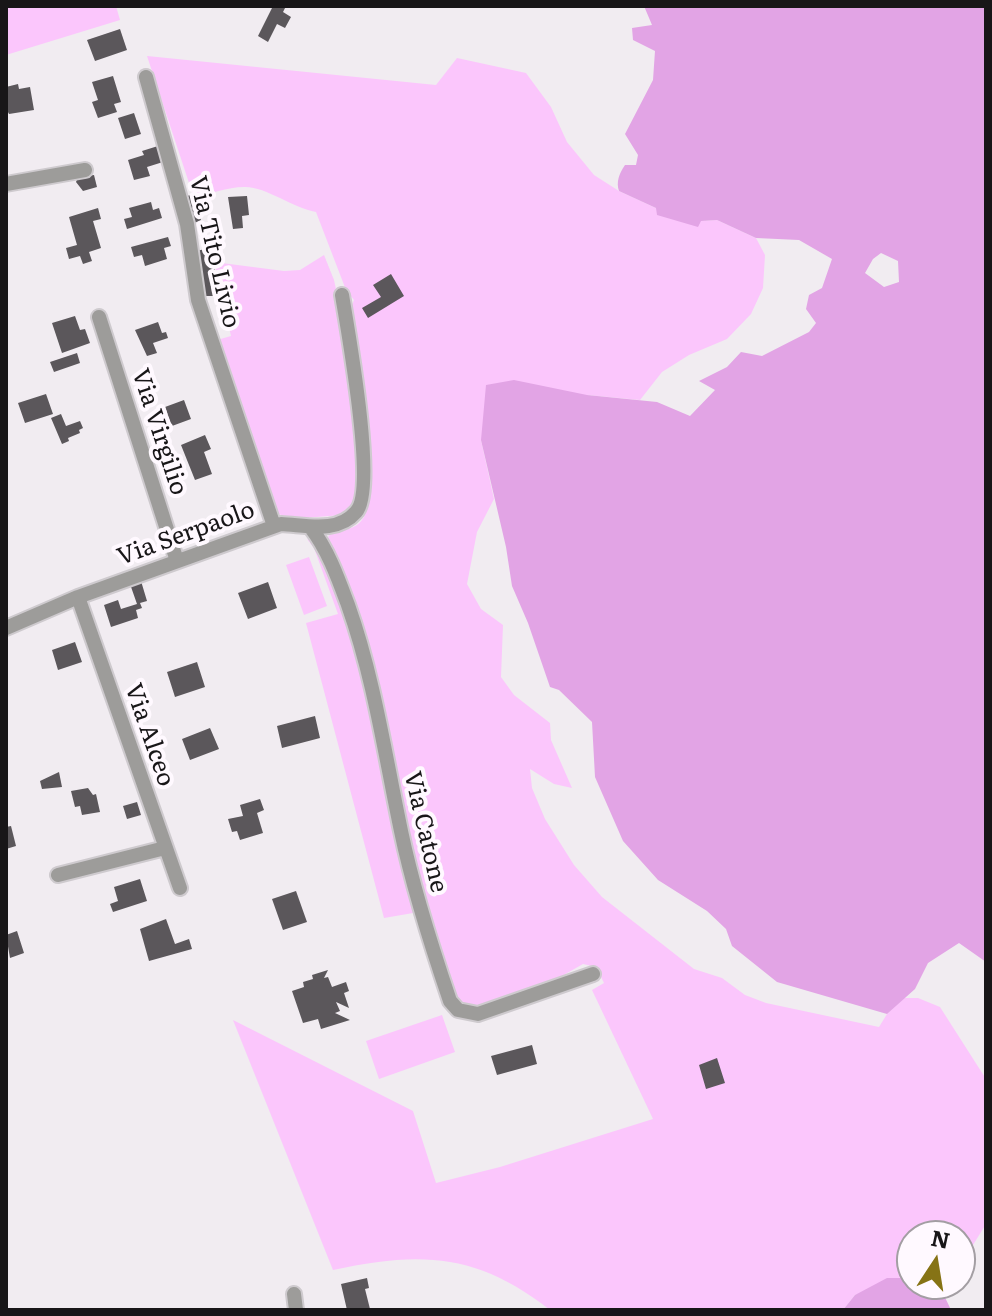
<!DOCTYPE html>
<style>
body{margin:0}
#map{position:relative;width:992px;height:1316px;overflow:hidden;background:#f1ecf1;font-family:Literata,serif}
canvas{display:block}
.frame{position:absolute;inset:0;border:8px solid #181618;pointer-events:none}
.north{position:absolute;left:896px;top:1220px;width:80px;height:80px;box-sizing:border-box;background:#fff9ff;border:2px solid #a39ea3;border-radius:50%;rotate:12deg;font-size:22px;font-weight:700;line-height:32px;text-align:center;color:#181618}
.north::after{content:'';display:block;margin:auto;width:28px;height:36px;background:#867315;clip-path:polygon(50% 0,100% 100%,50% 72%,0 100%)}
</style>
<div id="map">
<canvas width="992" height="1316"></canvas>
<div class="frame"></div>
<div class="north">N</div>
</div>
<script>
const g = document.querySelector('canvas').getContext('2d');
g.lineJoin = 'round';
function fill(path, color) { g.fillStyle = color; g.fill(path, 'evenodd'); }
function stroke(path, color, width, dash) { g.strokeStyle = color; g.lineWidth = width; g.lineCap = dash ? 'butt' : 'round'; g.setLineDash(dash || []); g.stroke(path); }
function write(font, color, halo, rows, align = 'center') {
  g.font = font + ' Literata,serif'; g.lineWidth = 8; g.setLineDash([]); g.textBaseline = 'middle'; g.strokeStyle = halo; g.fillStyle = color; for (const [text, x, y, turn = 0] of rows) {
    g.save(); g.translate(x, y); g.rotate((+turn || 0) * Math.PI / 180); g.textAlign = isNaN(turn) ? turn : align; if (halo) g.strokeText(text, 0, 0); g.fillText(text, 0, 0); g.restore();
  }
}
const green = new Path2D(`
 M6,6H116L120,20L6,55Z
 M147,56L436,85L457,58L526,73L551,107L567,142L594,175L619,191L656,208L701,221L717,220L756,238L765,255L763,288L751,314L727,339L689,355L662,372L640,400L587,395L481,440L494,499L477,532L467,584L481,609L503,625L501,677L514,695L550,723L551,740L572,788L554,784L530,769L532,788L545,819L574,865L602,897L694,969L722,978L745,995L766,1003L879,1027L887,1014L904,998H918L940,1007L986,1079V1224L960,1266V1236H912V1279L855,1295L843,1310H550C478,1253 420,1251 333,1270L233,1020L413,1111L436,1183L500,1167L653,1119L592,990L604,983L596,967L583,964L548,984L485,1006L467,1007L453,993L427,913L328,537L332,532C345,530 357,529 364,517C384,484 357,351 350,310L354,300L346,290L316,212C293,208 265,186 244,187C227,187 210,194 194,198Z
 M324,255L334,280L339,303L355,418L360,490L353,508L343,515L303,518L283,516L277,513L217,340L231,336L214,262L284,271L300,270Z
 M307,539L316,544L356,640L415,908L413,913L384,918L306,623L338,614L314,548Z
 M309,557L327,606L304,615L286,565Z
 M442,1015L455,1052L379,1079L366,1041Z`);
const water = new Path2D(`
 M644,6H986V962L959,943L928,963L915,989L887,1014L777,982L732,946L726,929L707,911L658,880L623,841L595,777L592,722L559,690L550,687L528,623L512,586L506,547L481,440L486,385L514,380L587,395L657,402L690,416L715,390L699,381L727,367L741,352L762,356L809,332L816,323L806,309L809,295L822,288L832,259L799,240L756,238L717,220L701,221L698,227L657,215L656,208L619,191C616,182 619,174 625,165H636L638,155L625,134L653,80L655,51L633,40L632,28L652,25ZM881,253L898,261L899,282L884,287L865,273L873,259Z
 M887,1278H911L912,1284H925L942,1291L951,1310H843L855,1295Z`);
const building = new Path2D(`
 M273,6H286L283,12L291,17L285,28L277,24L268,42L258,36Z
 M120,29L127,50L95,61L87,40Z
 M113,76L121,102L114,104L117,112L98,118L92,102L98,100L92,82Z
 M18,84L19,89L30,87L34,110L9,114L6,108V87Z
 M134,113L141,134L125,139L118,118Z
 M158,146L163,162L147,167L150,176L134,180L128,160L144,155L142,151Z
 M94,175L97,187L83,191L76,182L78,177Z
 M193,195L201,220L192,224L185,196Z
 M247,196L249,215L242,216L243,228L233,229L228,197Z
 M151,202L153,210L159,208L162,218L127,229L124,219L132,217L129,208Z
 M98,208L101,219L93,221L101,248L89,252L92,261L83,264L80,256L69,259L66,248L77,245L69,217Z
 M168,237L171,246L164,248L167,259L145,266L142,255L134,257L131,247Z
 M210,248L218,283L215,284L217,296H206L196,251Z
 M391,274L404,296L368,318L362,308L381,297L373,285Z
 M75,316L80,330L85,329L90,343L62,353L52,323Z
 M158,322L162,333L166,332L168,338L153,343L157,353L147,356L135,330Z
 M77,353L80,363L54,372L50,362Z
 M46,394L53,414L25,423L18,403Z
 M184,400L191,419L172,426L165,407Z
 M61,414L66,426L80,421L83,428L79,430L80,433L68,438L69,441L62,444L51,418Z
 M205,435L211,449L204,452L212,474L195,480L181,445Z
 M141,581L147,601L140,603L142,608L136,610L138,618L111,627L104,605L118,600L121,609L137,604L130,584Z
 M268,582L277,608L248,619L238,593Z
 M75,642L82,662L58,670L52,650Z
 M197,662L205,687L175,697L167,672Z
 M315,716L320,738L282,748L277,726Z
 M210,728L219,749L190,760L182,739Z
 M59,772L62,787L42,789L40,781Z
 M88,788L93,795L96,794L100,812L82,815L80,806L75,807L71,791Z
 M260,799L264,810L257,813L263,833L240,840L237,831L232,832L228,819L243,816L240,805Z
 M137,802L141,815L127,819L123,806Z
 M11,826L16,846L6,849V827Z
 M140,879L147,901L113,912L110,904L118,901L114,887Z
 M296,891L307,922L283,930L272,899Z
 M166,919L175,944L189,939L192,949L149,961L140,929Z
 M17,931L24,953L10,958L6,935Z
 M328,970L324,978L328,977L332,987L346,982L349,991L344,993L349,1008L336,1002L340,1011L335,1013L350,1020L321,1029L318,1019L303,1023L292,991L304,987L303,982L313,979L312,975Z
 M532,1045L537,1064L497,1075L491,1056Z
 M717,1058L725,1083L706,1089L699,1065Z
 M367,1278L369,1288L365,1289L370,1309L347,1310L341,1284Z`);
const minor = new Path2D(`
 M146,77L187,224L198,300L274,526
 M6,184L85,170
 M99,317L177,561
 M311,528C328,550 338,578 348,605C374,678 385,755 401,831C413,889 431,945 450,1001L458,1010L478,1014L593,974
 M78,597L180,888
 M6,628L78,597L281,524C306,525 337,534 356,512C377,490 348,331 342,295
 M58,875L165,848
 M294,1294L296,1310`);
const streetNames = [
 ["Via Tito Livio",214,252,77],
 ["Via Virgilio",159,432,72],
 ["Via Serpaolo",186,534,-20],
 ["Via Alceo",149,735,71],
 ["Via Catone",425,832,77]
];
fill(green, '#fbc6fc');
fill(water, '#e2a4e5');
fill(building, '#5b575b');
stroke(minor, '#cecace', 18);
stroke(minor, '#9d9c9a', 14);
write('24px', '#181618', '#fff9ff', streetNames);
</script>
